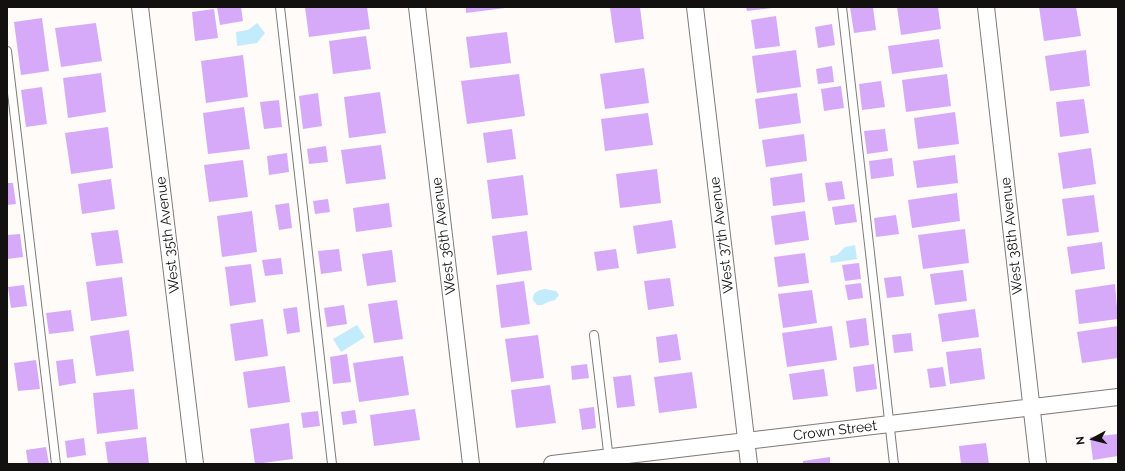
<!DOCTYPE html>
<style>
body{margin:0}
#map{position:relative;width:1125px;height:471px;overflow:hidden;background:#fefbf8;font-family:Raleway,sans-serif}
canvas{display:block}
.frame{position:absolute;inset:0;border:8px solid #131110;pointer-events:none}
.north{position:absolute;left:1073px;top:419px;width:40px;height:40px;-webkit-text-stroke:3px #fff;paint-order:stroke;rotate:263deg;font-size:11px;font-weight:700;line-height:16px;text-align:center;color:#131110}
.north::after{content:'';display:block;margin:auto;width:14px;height:18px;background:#131110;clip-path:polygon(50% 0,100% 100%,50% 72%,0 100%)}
</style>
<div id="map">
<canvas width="1125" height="471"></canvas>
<div class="frame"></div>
<div class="north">N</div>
</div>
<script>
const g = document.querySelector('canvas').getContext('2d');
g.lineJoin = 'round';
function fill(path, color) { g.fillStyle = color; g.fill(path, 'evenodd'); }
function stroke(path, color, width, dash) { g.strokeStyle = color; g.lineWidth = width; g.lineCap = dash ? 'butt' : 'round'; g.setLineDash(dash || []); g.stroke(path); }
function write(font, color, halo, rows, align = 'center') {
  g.font = font + ' Raleway,sans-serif'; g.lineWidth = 3; g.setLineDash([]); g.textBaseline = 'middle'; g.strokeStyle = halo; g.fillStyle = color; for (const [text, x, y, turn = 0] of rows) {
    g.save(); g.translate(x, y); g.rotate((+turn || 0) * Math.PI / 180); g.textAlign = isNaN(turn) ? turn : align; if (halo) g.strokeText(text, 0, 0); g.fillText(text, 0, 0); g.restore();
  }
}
const water = new Path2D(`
 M257,23L265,33L257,43L237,46L236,32L248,30Z
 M855,245L857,259L831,263L830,256L837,255L845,247Z
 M545,289L556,291L559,295L555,300L548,302L542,305H537L533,300C532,292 539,290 545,289Z
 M357,325L365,337L341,352L333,339Z`);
const building = new Path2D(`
 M217,7H241L243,21L220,25Z
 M305,7H367L370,29L309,37Z
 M466,7H505V8L466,13Z
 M617,7H640L644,39L615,43L610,8Z
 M746,7H772V8L747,11Z
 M850,7H873L876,30L854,33Z
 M897,7H938L941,29L901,35Z
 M1039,7H1076L1081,36L1044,41Z
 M214,9L218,38L195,41L192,12Z
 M776,16L780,46L755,49L751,20Z
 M42,18L49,71L21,75L14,22Z
 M96,23L102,61L61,67L55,28Z
 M832,24L835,45L818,48L815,27Z
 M507,32L511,63L470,68L466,37Z
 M366,36L371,69L333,74L329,41Z
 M939,39L943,67L892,74L888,46Z
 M796,50L801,87L757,93L752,56Z
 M1086,50L1090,86L1050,91L1045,56Z
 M243,55L248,97L206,103L201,61Z
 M832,66L834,82L818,84L816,69Z
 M644,68L649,103L605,109L600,74Z
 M101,73L106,112L68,118L63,78Z
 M519,74L525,116L467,124L461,81Z
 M947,74L951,106L906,112L902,80Z
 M881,81L885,107L862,110L859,84Z
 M841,86L844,108L824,111L821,89Z
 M42,87L47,124L26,127L21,90Z
 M380,92L386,133L349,138L344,97Z
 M318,93L322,126L303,129L299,96Z
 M797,93L801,123L759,129L755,99Z
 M1084,99L1089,133L1060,137L1056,102Z
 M279,100L282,127L264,129L260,102Z
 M244,107L250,149L208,154L203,113Z
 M955,112L959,144L918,149L914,118Z
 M648,113L653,145L605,151L601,119Z
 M108,127L113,168L71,174L65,133Z
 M512,129L516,159L487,163L483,133Z
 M885,129L888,151L867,154L864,131Z
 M804,134L807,161L766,167L762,140Z
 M381,145L386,179L346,184L341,150Z
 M326,146L328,162L309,164L307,149Z
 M1091,148L1096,184L1063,189L1058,153Z
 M287,153L289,172L269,175L267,156Z
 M955,155L958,183L917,188L913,161Z
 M892,158L894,176L871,179L869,161Z
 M243,160L248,197L209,202L204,165Z
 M657,169L661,203L620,208L616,174Z
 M802,173L805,202L773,206L770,178Z
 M523,175L528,215L492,219L487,180Z
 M111,179L115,209L82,214L78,184Z
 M842,181L845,199L828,201L825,183Z
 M7,183H13L16,204L7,205Z
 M957,193L960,221L912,228L908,200Z
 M1094,195L1099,232L1067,236L1062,199Z
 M328,199L330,212L315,214L313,201Z
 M289,203L292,228L279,230L275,205Z
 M389,203L392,227L356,232L353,208Z
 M854,204L857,222L835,225L832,207Z
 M252,211L257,252L222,257L217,216Z
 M805,211L809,240L775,245L771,216Z
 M896,215L899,234L876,237L874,218Z
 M672,220L676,248L637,254L633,226Z
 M965,229L969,263L923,269L918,235Z
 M118,230L123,263L96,266L91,233Z
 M527,231L532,270L497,275L492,236Z
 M20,234L23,257L7,259V235Z
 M1102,242L1105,269L1071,274L1067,247Z
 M339,249L342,271L321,274L318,251Z
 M616,249L619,268L597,271L594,252Z
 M392,250L396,282L367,286L362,254Z
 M805,253L809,283L778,287L774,257Z
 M281,258L283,274L265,276L262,260Z
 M859,263L861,279L845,281L842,265Z
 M251,264L256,302L230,306L225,267Z
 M963,270L967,301L935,305L930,274Z
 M901,276L904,296L887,298L884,278Z
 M122,277L127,316L91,321L86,282Z
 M670,278L674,306L648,310L644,281Z
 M524,281L530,324L501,328L496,285Z
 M861,283L863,298L848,300L845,285Z
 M1115,284L1118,319L1079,324L1075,290Z
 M24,285L27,306L11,308L8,287Z
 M812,290L817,323L783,328L778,294Z
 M397,300L403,339L374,343L368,304Z
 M344,305L347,324L327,327L324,308Z
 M297,307L300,332L287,334L283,309Z
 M975,309L979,337L942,342L938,314Z
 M71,310L74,331L49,334L46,313Z
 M866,318L869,345L850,348L846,321Z
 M263,319L268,356L235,361L230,324Z
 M832,326L837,360L787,367L782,333Z
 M1118,326V358L1082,363L1077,332Z
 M129,330L134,371L96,376L90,336Z
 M911,333L913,351L894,353L892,335Z
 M677,334L681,360L659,363L656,337Z
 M538,335L544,378L511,382L505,339Z
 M981,348L985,379L950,384L946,352Z
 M347,354L351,382L333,384L330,357Z
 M403,356L409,395L359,402L353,363Z
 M73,359L76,383L59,386L56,361Z
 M36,360L40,389L18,391L14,363Z
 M587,364L589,378L572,380L571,366Z
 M874,364L877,389L856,392L853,367Z
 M285,366L290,402L248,408L243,372Z
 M943,367L946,386L930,388L927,369Z
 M824,369L828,396L793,400L789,374Z
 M692,372L697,408L659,413L654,377Z
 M631,375L635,406L617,408L613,377Z
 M550,385L556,423L516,428L511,390Z
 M134,389L138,429L97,434L93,393Z
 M594,407L596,428L582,430L579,409Z
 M415,409L420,440L374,446L370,415Z
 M355,410L357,423L343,425L341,412Z
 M318,411L320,426L303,428L301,413Z
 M289,423L293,459L255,464L250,429Z
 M1118,434V456L1093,460L1090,437Z
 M146,437L149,464H108L105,442Z
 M84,438L86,455L67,458L65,441Z
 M986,443L989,464H961L959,446Z
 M46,447L49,464H28L26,450Z
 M830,457V464H803V461Z`);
const lane = new Path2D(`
 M280,7L332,464
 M842,7L894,464
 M7,51L56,464
 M594,335L609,460`);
const street = new Path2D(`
 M140,7L195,464
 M417,7L471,464
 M695,7L749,464
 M986,7L1038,464
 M552,464L1118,397`);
const streetNames = [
 ["West 35th Avenue",168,235,-97],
 ["West 37th Avenue",722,235,-97],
 ["West 36th Avenue",444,236,-97],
 ["West 38th Avenue",1012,236,-96],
 ["Crown Street",835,431,-7]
];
fill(water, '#c2ebfb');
fill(building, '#d6aaf9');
stroke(lane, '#7d7a77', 10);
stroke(street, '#7d7a77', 18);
stroke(lane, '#fff', 8);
stroke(street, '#fff', 16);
write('14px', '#131110', '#fff', streetNames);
</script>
